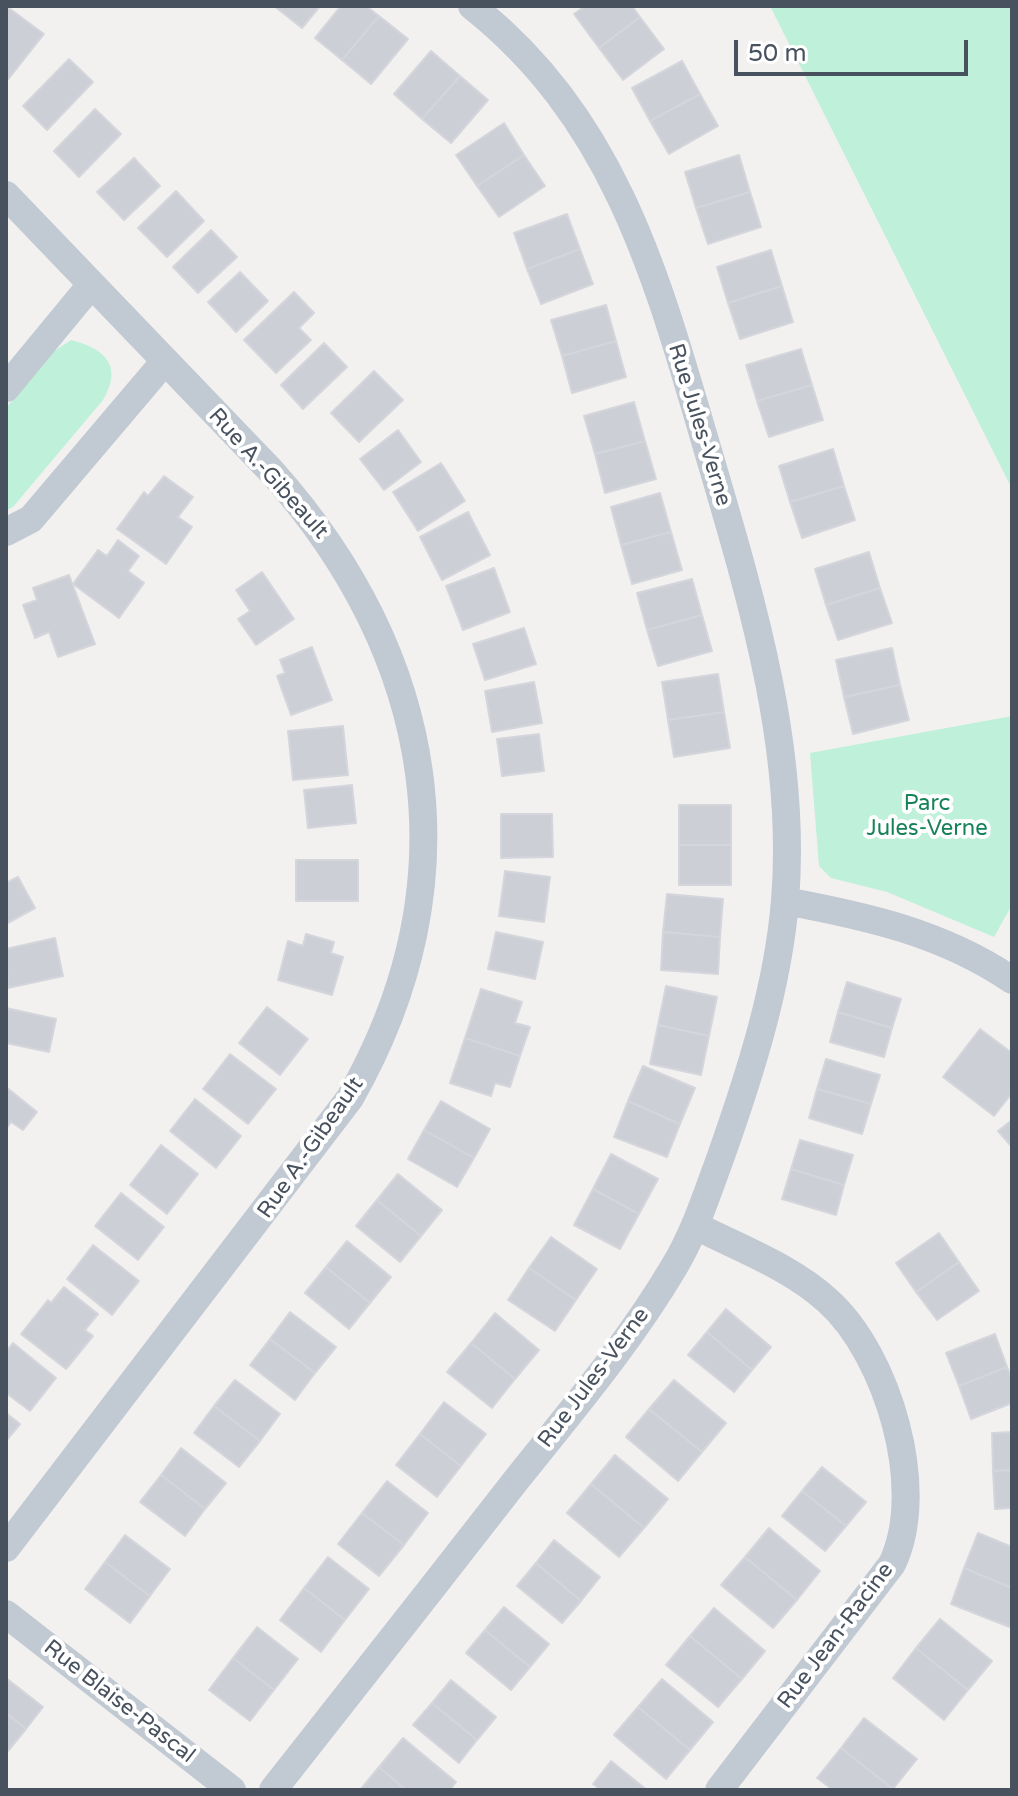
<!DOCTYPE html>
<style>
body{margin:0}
#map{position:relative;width:1018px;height:1796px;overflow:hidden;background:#f3f1f0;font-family:"Varela Round",sans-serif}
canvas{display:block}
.frame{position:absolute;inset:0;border:8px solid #48515e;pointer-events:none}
.scale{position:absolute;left:734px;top:40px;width:234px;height:36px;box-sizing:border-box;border:4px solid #48515e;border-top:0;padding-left:10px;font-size:24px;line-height:28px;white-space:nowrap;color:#48515e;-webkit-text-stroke:6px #fff;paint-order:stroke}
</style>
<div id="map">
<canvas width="1018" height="1796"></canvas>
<div class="frame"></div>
<div class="scale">50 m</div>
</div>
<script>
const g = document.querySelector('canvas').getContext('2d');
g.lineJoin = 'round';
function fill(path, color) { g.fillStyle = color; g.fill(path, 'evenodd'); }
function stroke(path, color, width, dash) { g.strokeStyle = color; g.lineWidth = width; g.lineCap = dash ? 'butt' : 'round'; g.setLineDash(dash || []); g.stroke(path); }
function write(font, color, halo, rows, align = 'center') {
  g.font = font + ' "Varela Round",sans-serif'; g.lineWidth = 8; g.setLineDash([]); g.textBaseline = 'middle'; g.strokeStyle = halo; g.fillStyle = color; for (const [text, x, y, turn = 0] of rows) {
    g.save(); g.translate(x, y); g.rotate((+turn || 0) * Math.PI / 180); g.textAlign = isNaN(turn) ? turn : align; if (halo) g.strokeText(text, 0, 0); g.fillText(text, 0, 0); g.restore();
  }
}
const green = new Path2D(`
 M770,6H1012V489Z
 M71,340C106,349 123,366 103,400L13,507L6,510V408L51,353Z
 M1012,716V905L994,937L887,892L831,878L819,866L810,753Z`);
const building = new Path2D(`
 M6,6L44,34L6,82Z
 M274,6H320L302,28Z
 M341,6H366L379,16L342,60L315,38Z
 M585,6H632L640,17L599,48L574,14Z
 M379,16L408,39L371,84L342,60Z
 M640,17L664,49L623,80L599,48Z
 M431,51L460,76L422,119L394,94Z
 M69,59L93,82L47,130L23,106Z
 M682,61L700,94L650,121L632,88Z
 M460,76L488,100L451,143L422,119Z
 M700,94L718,126L669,154L650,121Z
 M95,109L121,134L79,177L54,151Z
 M504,123L524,155L477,186L456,155Z
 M524,155L545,186L499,217L477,186Z
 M739,155L750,192L696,208L685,172Z
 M134,158L160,186L124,220L97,192Z
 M176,191L204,221L167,257L138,228Z
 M750,192L761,227L708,244L696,208Z
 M567,214L580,249L527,269L514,233Z
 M211,230L237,257L198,293L173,267Z
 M580,249L593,284L541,304L527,269Z
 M771,250L782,286L728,303L717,267Z
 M240,272L268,301L236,332L208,302Z
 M782,286L793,322L740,339L728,303Z
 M294,292L314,313L299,328L311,340L276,373L244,340Z
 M606,305L616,341L562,356L551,320Z
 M616,341L626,377L572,393L562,356Z
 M324,343L347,367L303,409L281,385Z
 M801,349L812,385L757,401L746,365Z
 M374,371L403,400L359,442L331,413Z
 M812,385L823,420L769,437L757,401Z
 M634,402L645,441L595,454L584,416Z
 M398,430L421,462L384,490L360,459Z
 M645,441L656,479L605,493L595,454Z
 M833,449L844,486L790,502L779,466Z
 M441,463L465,501L418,531L393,492Z
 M164,476L193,497L178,517L192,527L166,564L117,529L144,492L148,496Z
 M844,486L855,520L802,538L790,502Z
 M660,493L671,532L621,545L611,507Z
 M468,512L490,555L442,580L420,537Z
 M671,532L682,570L632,584L621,545Z
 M118,540L139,556L128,571L144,583L119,618L73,584L98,550L107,556Z
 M869,552L880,588L826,605L815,569Z
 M494,568L510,612L463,630L446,586Z
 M262,572L294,619L256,645L238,619L250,611L236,590Z
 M69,575L95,644L58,657L49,632L35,638L23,605L37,600L33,588Z
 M692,579L702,615L647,630L637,593Z
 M880,588L892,623L838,640L826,605Z
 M702,615L712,651L658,666L647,630Z
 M524,628L536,664L485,680L473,644Z
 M312,647L332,700L291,715L277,676L285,673L280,660Z
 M892,648L900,685L844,697L836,660Z
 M718,674L724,712L668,720L662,682Z
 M534,682L542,723L492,732L485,691Z
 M900,685L909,720L853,734L844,697Z
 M724,712L730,748L674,757L668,720Z
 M343,726L348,775L293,780L288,731Z
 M539,734L544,771L502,776L497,739Z
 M352,785L356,823L308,828L304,790Z
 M679,805H731V845H679Z
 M501,814H552L553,857L501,858Z
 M679,845H731V885H679Z
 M296,860H358V901H296Z
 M505,871L550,877L544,922L499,916Z
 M18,877L35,908L6,924V883Z
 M667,894L723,899L720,937L663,932Z
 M496,932L543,942L535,979L488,969Z
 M663,932L720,937L718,974L661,970Z
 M306,934L334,942L331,953L343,957L332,995L278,980L288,941L303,946Z
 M55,938L63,976L8,988L6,949Z
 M847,982L901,999L892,1028L838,1012Z
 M666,986L717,997L709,1036L658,1025Z
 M481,989L522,1002L515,1023L530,1027L520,1056L465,1038Z
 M267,1007L308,1039L280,1075L239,1043Z
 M6,1008L56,1019L49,1052L6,1043Z
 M838,1012L892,1028L884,1057L830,1042Z
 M658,1025L709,1036L701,1075L650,1064Z
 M980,1029L1012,1053V1093L994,1116L943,1077Z
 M465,1038L520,1056L510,1087L495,1083L491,1096L450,1083Z
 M230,1054L276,1089L248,1124L203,1089Z
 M826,1059L880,1075L871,1104L817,1089Z
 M643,1066L695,1088L680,1124L628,1101Z
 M6,1087L37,1112L23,1130L11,1122L6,1129Z
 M817,1089L871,1104L862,1134L809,1118Z
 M195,1099L241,1136L216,1168L170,1131Z
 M441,1101L490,1129L474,1158L424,1130Z
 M628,1101L680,1124L667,1157L614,1137Z
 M1012,1120V1147L998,1131Z
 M424,1130L474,1158L457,1187L408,1159Z
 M800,1140L853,1155L844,1185L791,1169Z
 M161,1145L198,1174L167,1214L130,1185Z
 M611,1154L658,1179L639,1214L593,1189Z
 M791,1169L844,1185L836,1215L782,1199Z
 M398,1174L442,1210L421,1236L377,1200Z
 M593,1189L639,1214L620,1249L574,1225Z
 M121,1193L164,1227L138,1260L95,1226Z
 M377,1200L421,1236L400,1262L356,1226Z
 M939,1233L959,1262L916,1292L896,1263Z
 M551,1237L597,1269L576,1300L529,1268Z
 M347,1241L391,1277L370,1303L326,1267Z
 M93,1245L139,1281L112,1315L67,1279Z
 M959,1262L979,1291L937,1320L916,1292Z
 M326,1267L370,1303L349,1329L305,1293Z
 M529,1268L576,1300L555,1331L508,1300Z
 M64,1287L98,1314L85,1330L93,1336L66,1369L21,1334L48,1300L51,1303Z
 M726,1309L771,1347L752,1370L707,1332Z
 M290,1312L336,1347L315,1373L270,1339Z
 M495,1313L539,1350L515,1379L471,1343Z
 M707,1332L752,1370L734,1392L688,1355Z
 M995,1334L1007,1367L959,1386L946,1353Z
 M270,1339L315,1373L295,1400L250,1365Z
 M13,1343L56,1378L30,1411L6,1393V1352Z
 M471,1343L515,1379L492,1408L447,1372Z
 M1007,1367L1012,1379V1403L971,1419L959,1386Z
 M235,1380L280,1414L260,1441L214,1406Z
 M674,1380L726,1423L702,1452L649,1409Z
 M444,1402L486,1434L461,1466L420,1434Z
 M214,1406L260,1441L239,1467L194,1433Z
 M649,1409L702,1452L678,1481L626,1437Z
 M6,1413L20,1424L6,1441Z
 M1012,1432V1470L993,1471L992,1433Z
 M420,1434L461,1466L437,1497L396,1465Z
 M181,1448L226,1483L205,1509L161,1475Z
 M615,1455L668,1499L644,1528L591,1484Z
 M822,1467L866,1502L846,1526L802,1491Z
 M1012,1470V1508L995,1509L993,1471Z
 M161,1475L205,1509L185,1536L140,1502Z
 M387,1481L428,1513L404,1545L362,1513Z
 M591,1484L644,1528L619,1557L567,1513Z
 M802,1491L846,1526L825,1551L782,1516Z
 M362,1513L404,1545L379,1576L338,1544Z
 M769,1528L820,1571L797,1600L745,1557Z
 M978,1533L1012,1547V1588L964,1568Z
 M125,1535L170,1569L150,1596L105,1562Z
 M554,1540L600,1577L581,1601L536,1563Z
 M328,1557L369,1589L345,1620L304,1588Z
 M745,1557L797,1600L773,1628L721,1585Z
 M105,1562L150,1596L130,1623L85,1589Z
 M536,1563L581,1601L562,1623L517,1586Z
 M964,1568L1012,1588V1628L951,1604Z
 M304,1588L345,1620L321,1652L280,1620Z
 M504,1607L549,1644L530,1667L485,1630Z
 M714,1608L765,1651L742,1679L690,1636Z
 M940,1619L992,1661L968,1690L916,1648Z
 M257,1627L298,1659L274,1690L233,1658Z
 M485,1630L530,1667L511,1690L466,1653Z
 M690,1636L742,1679L718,1707L666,1665Z
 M916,1648L968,1690L944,1720L893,1678Z
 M233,1658L274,1690L250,1721L209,1690Z
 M6,1678L43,1707L26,1729L6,1713Z
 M662,1679L713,1722L690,1750L638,1707Z
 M451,1680L496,1717L477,1740L432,1703Z
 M432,1703L477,1740L459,1763L413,1725Z
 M638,1707L690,1750L666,1779L614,1735Z
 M6,1713L26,1729L8,1751L6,1749Z
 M864,1718L917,1759L893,1789L841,1748Z
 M403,1738L456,1782L450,1790H406L379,1767Z
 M841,1748L893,1789L892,1790H833L817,1778Z
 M611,1761L647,1790H601L593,1784Z
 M379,1767L406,1790H360Z`);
const street = new Path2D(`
 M6,195L272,472C436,656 474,881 350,1098L6,1548
 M6,388L91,285
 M6,532L31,519L165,361
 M785,901C866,916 943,933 1012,980
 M696,1226C739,1248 791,1267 828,1301C888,1355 928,1490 892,1564L719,1790
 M6,1614L232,1790
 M273,1790C355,1686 436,1583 517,1479C572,1410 629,1343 674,1267C695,1232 707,1194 721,1156C750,1074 778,987 785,901C798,742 747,585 703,434C655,270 612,117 472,6`);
const streetNames = [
 ["Rue Jules-Verne",699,425,73],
 ["Rue A.-Gibeault",268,474,48],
 ["Rue A.-Gibeault",311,1148,-55],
 ["Rue Jules-Verne",594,1378,-53],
 ["Rue Jean-Racine",836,1636,-53],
 ["Rue Blaise-Pascal",119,1702,38]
];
const parkNames = [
 ["Parc",927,804],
 ["Jules-Verne",927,829]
];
fill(green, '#bff0d9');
fill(building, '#cccfd6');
stroke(building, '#d4d6dc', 2);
stroke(street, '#c1c9d2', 28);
write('22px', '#48515e', '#fff', streetNames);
write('22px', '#16825a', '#fff', parkNames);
</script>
